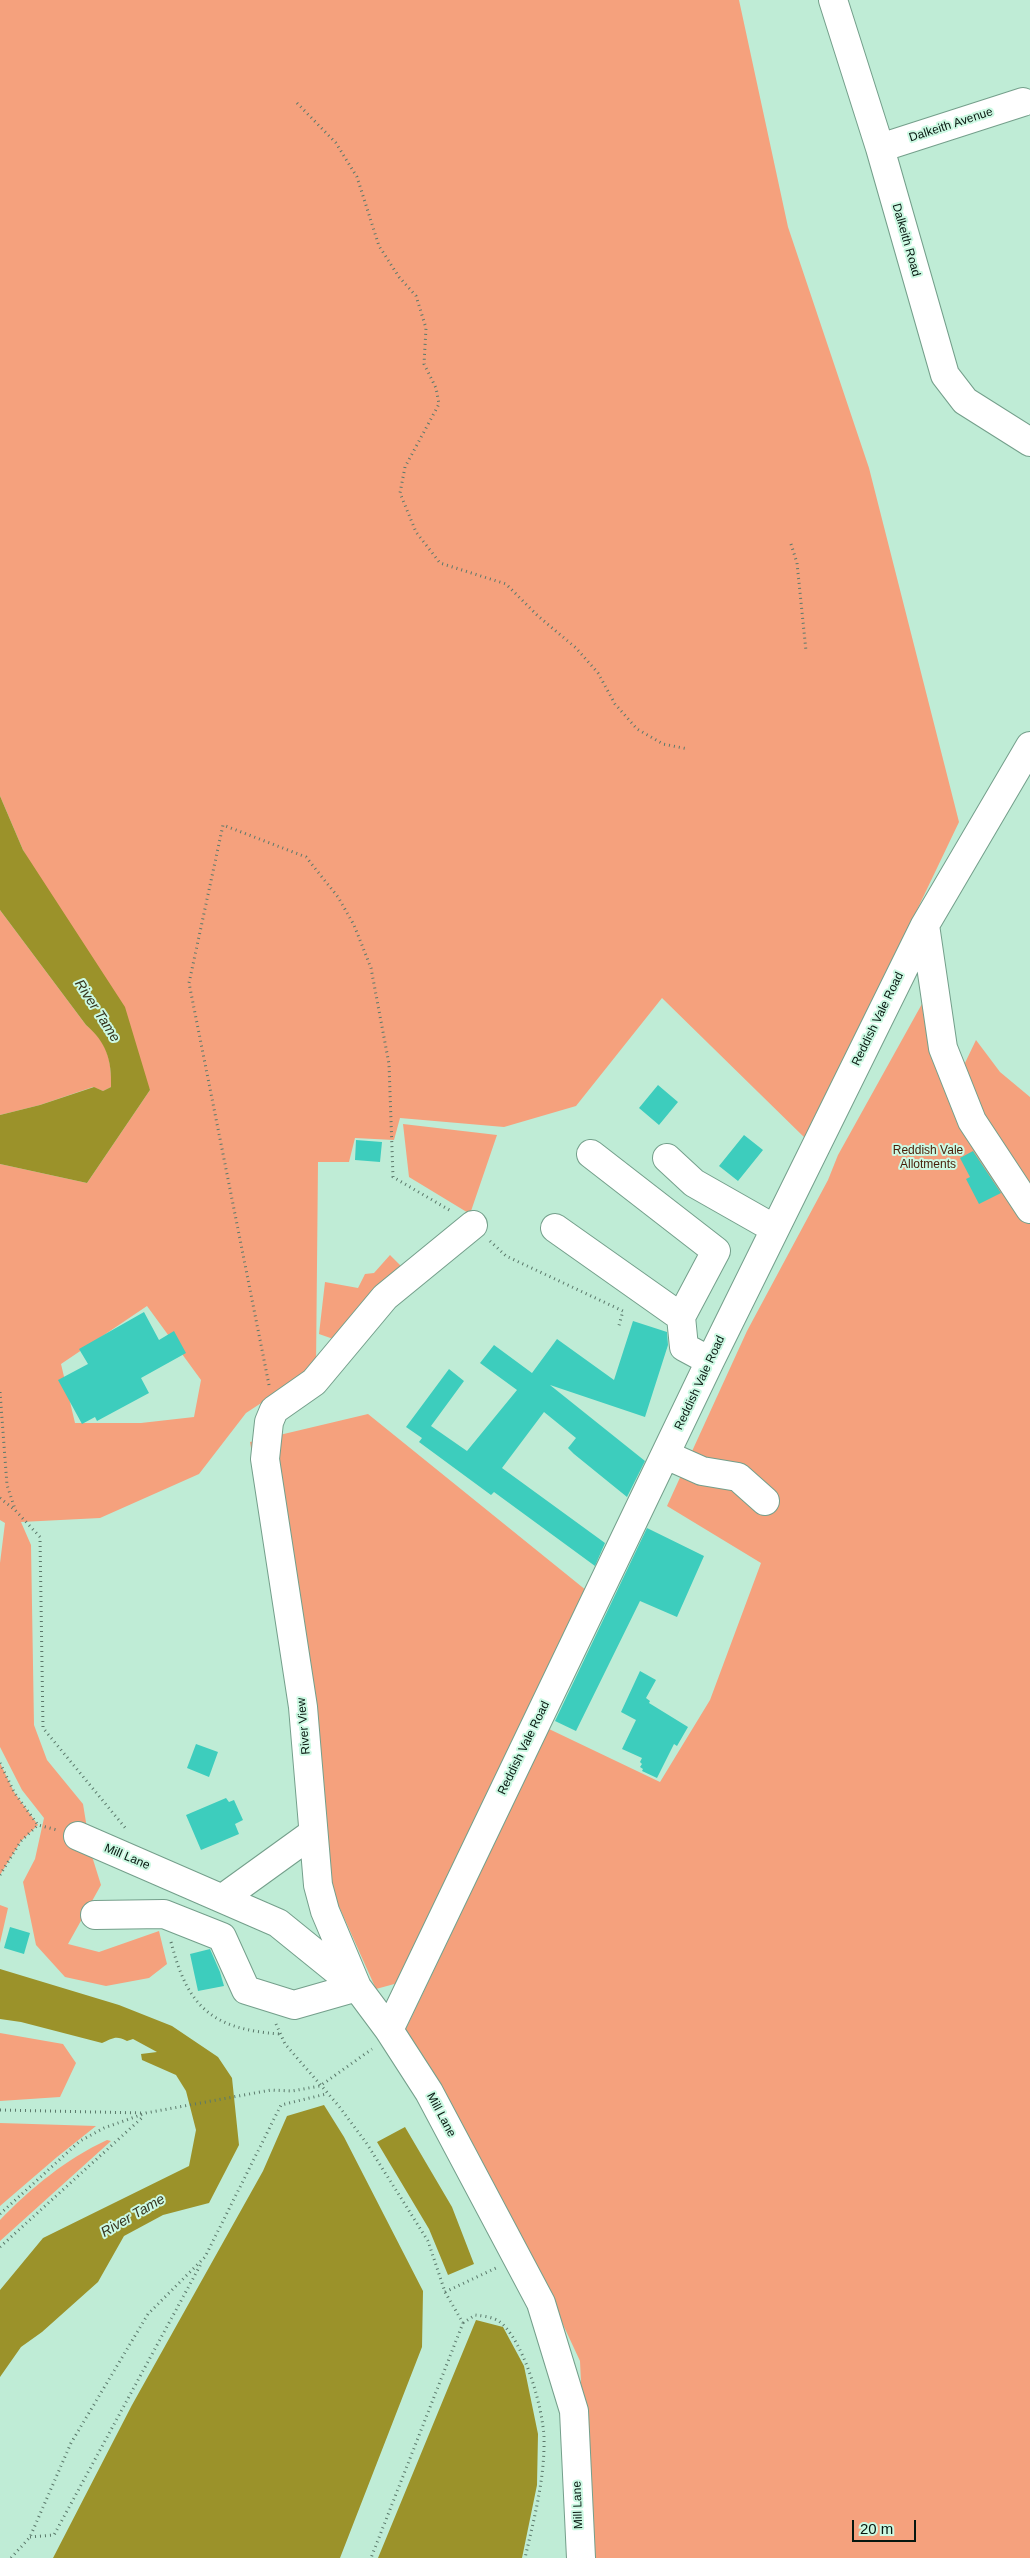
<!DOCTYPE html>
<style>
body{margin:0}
#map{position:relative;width:1030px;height:2558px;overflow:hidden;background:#bfecd6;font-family:Arial,sans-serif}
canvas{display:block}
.scale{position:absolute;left:852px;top:2520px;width:64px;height:22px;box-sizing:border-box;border:2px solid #06170f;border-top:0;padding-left:6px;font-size:15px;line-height:18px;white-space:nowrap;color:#06170f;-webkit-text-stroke:4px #ccf9e3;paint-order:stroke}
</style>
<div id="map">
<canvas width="1030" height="2558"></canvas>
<div class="scale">20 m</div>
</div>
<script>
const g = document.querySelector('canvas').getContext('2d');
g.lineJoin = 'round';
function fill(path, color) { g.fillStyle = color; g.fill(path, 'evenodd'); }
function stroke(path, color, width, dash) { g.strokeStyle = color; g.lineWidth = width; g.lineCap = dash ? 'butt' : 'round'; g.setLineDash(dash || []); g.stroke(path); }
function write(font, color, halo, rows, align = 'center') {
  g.font = font + ' Arial,sans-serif'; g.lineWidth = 4; g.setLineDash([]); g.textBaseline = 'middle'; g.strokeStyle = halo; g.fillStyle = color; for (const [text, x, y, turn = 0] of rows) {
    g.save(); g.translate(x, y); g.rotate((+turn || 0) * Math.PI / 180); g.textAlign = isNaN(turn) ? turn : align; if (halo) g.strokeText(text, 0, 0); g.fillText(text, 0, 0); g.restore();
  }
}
const green = new Path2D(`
 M0,0H739L788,227L869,468L959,822L807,1140L662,998L576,1106L504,1127L400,1118L394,1140L355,1138L349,1162H318L316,1367L246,1413L199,1474L100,1518L21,1522L31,1545L34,1725L47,1760L83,1804L91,1853L101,1885L68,1944L99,1952L159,1931L167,1964L149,1978L106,1986L65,1977L36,1945L23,1882L35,1859L44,1818L22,1790L0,1747V1563L5,1523L0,1520V1164L87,1183L150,1090L23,850L0,796ZM147,1306L201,1380L194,1417L141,1423H75L61,1364Z
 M0,910L86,1025C107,1042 112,1060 111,1087L103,1091L93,1087L40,1105L0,1115Z
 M933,984L964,1065L976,1040L1000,1072L1030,1097V2558H589L580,2361L539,2273L402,2037L549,1729L660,1782L710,1700L761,1563L667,1506L747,1331L828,1180L838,1155Z
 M403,1124L497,1135L470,1214L409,1177Z
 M390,1255L404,1269L339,1341L319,1334L325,1282L358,1288L365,1274L374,1273Z
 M368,1414L592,1595L398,1983L376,1989L324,1873L250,1442Z
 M0,1763L14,1792L38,1825L21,1841L0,1875Z
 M0,1905L8,1908L0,1943Z
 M0,2033L63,2044L76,2063L60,2097L0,2101Z
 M0,2123L96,2126L57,2157L0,2206Z
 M107,2140L111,2141L0,2241V2220C31,2188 66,2159 107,2140Z`);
const water = new Path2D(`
 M0,796L23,850L125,1007L150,1090L87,1183L0,1164V1115L40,1105L94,1087L103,1091L111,1087C112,1060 106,1042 86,1025L0,910Z
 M0,1969L119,2005L172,2026L218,2057L232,2078L239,2145L209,2203L163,2215L124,2236L98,2282L42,2332L21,2347L0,2377V2290L43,2238L189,2166L196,2130L186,2091L176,2075L142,2060L141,2054L157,2052L133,2039L127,2041C116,2035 113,2038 102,2043L21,2022L0,2019Z
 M324,2105L344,2137L423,2291L422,2347L340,2558H53L132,2405L263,2171L287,2116Z
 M405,2127L452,2207L474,2264L448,2275L429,2229L377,2142Z
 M476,2320L503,2327L524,2366L538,2434L537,2485L522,2558H378Z`);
const building = new Path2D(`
 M658,1085L678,1102L659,1125L639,1108Z
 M744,1135L763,1150L738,1181L719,1166Z
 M356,1140L382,1142L380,1162L355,1160Z
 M973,1151L1001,1193L979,1204L966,1179L970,1177L960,1158Z
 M144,1312L159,1340L174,1331L186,1353L141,1378L149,1393L97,1421L95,1417L82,1424L58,1380L88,1364L79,1349Z
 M633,1321L667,1332L668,1345L645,1417L550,1385L645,1461L627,1497L574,1454L568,1448L576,1438L544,1412L502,1468L605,1543L595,1566L494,1492L491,1495L419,1442L422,1438L406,1427L449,1369L464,1381L431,1426L467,1451L517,1390L480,1363L494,1345L532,1373L557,1339L614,1380Z
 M647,1528L704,1556L677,1617L640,1601L576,1731L555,1721Z
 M640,1671L656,1680L646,1698L650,1701L649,1703L688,1727L677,1746L674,1744L657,1778L642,1771L643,1769L640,1767L642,1764L640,1762L642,1758L622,1749L636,1720L621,1712Z
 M196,1744L218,1752L209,1777L187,1768Z
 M226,1798L229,1802L234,1800L243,1820L235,1824L239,1834L201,1850L186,1815Z
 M10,1927L30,1933L24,1954L4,1948Z
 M210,1949L220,1972L224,1986L198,1991L190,1954Z`);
const path = new Path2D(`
 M297,103L336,143L357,177L379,246L399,277L416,296L426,328L424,364L436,388L439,404L405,467L400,493L416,532L440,563L506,584L538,616L576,648L598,673L615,704L637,729L663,744L688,749
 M791,544L797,563L806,651
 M490,1241L506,1256L623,1311L618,1329
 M269,1385L189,983L223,825L306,857L338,897L354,925L371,968L389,1064L393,1177L451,1211
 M0,1392L7,1485L15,1509
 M0,1498L15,1510L40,1537L43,1728L127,1830
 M0,1763L14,1792L38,1825L57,1830
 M0,1875L21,1841L38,1825
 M171,1942C188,2008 212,2029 280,2034
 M276,2024L285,2044L338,2105L367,2144L428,2241L445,2292L463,2323L371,2558
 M0,2110L143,2113
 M0,2214L80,2141L104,2128L146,2113L271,2090L292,2091L320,2086L372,2049
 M0,2247L144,2116
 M445,2292L496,2268
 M463,2323L475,2315C483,2316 494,2317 500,2322C524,2341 543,2408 544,2438C545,2478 534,2519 525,2558
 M30,2537L54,2535L202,2262
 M11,2558L30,2537L71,2443L148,2314L205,2257L281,2105L326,2094`);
const minor = new Path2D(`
 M833,0L880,148L945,375L965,401L1030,442
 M880,148L1023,102
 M925,925L943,1048L972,1121L1030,1209
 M591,1154L716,1251L681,1317
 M667,1158L694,1183L775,1229
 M555,1228L681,1317L684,1347L710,1361
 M666,1455L702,1471L738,1477L765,1501
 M78,1836L278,1923L357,1987L389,2030L429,2092L541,2303L574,2411L581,2558
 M223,1898L313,1833
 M95,1915L164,1914L222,1937L246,1990L294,2005L357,1987L325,1911L318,1885L303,1707L265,1459L269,1422L274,1410L314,1382L385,1297L473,1225
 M389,2030L710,1361L925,925L1030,746`);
const streetNames = [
 ["Dalkeith Avenue",951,125,-18],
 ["Dalkeith Road",906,240,74],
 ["Reddish Vale Road",878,1019,-64],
 ["Reddish Vale Road",700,1383,-65],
 ["River View",304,1726,-95],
 ["Reddish Vale Road",524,1748,-64],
 ["Mill Lane",127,1857,23],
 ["Mill Lane",441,2115,62],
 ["Mill Lane",578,2505,-92]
];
const parkNames = [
 ["Reddish Vale",928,1151],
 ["Allotments",928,1165]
];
const waterNames = [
 ["River Tame",97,1011,57],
 ["River Tame",133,2216,-30]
];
fill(green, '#f5a17d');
fill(water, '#9b922a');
fill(building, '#3dcdbd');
stroke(minor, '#749f8b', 30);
stroke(path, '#5b796b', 3, [1, 4]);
stroke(minor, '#fff', 28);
write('12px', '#06170f', '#ccf9e3', streetNames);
write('12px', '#481d07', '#ccf9e3', parkNames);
write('italic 14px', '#35331d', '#ccf9e3', waterNames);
</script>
